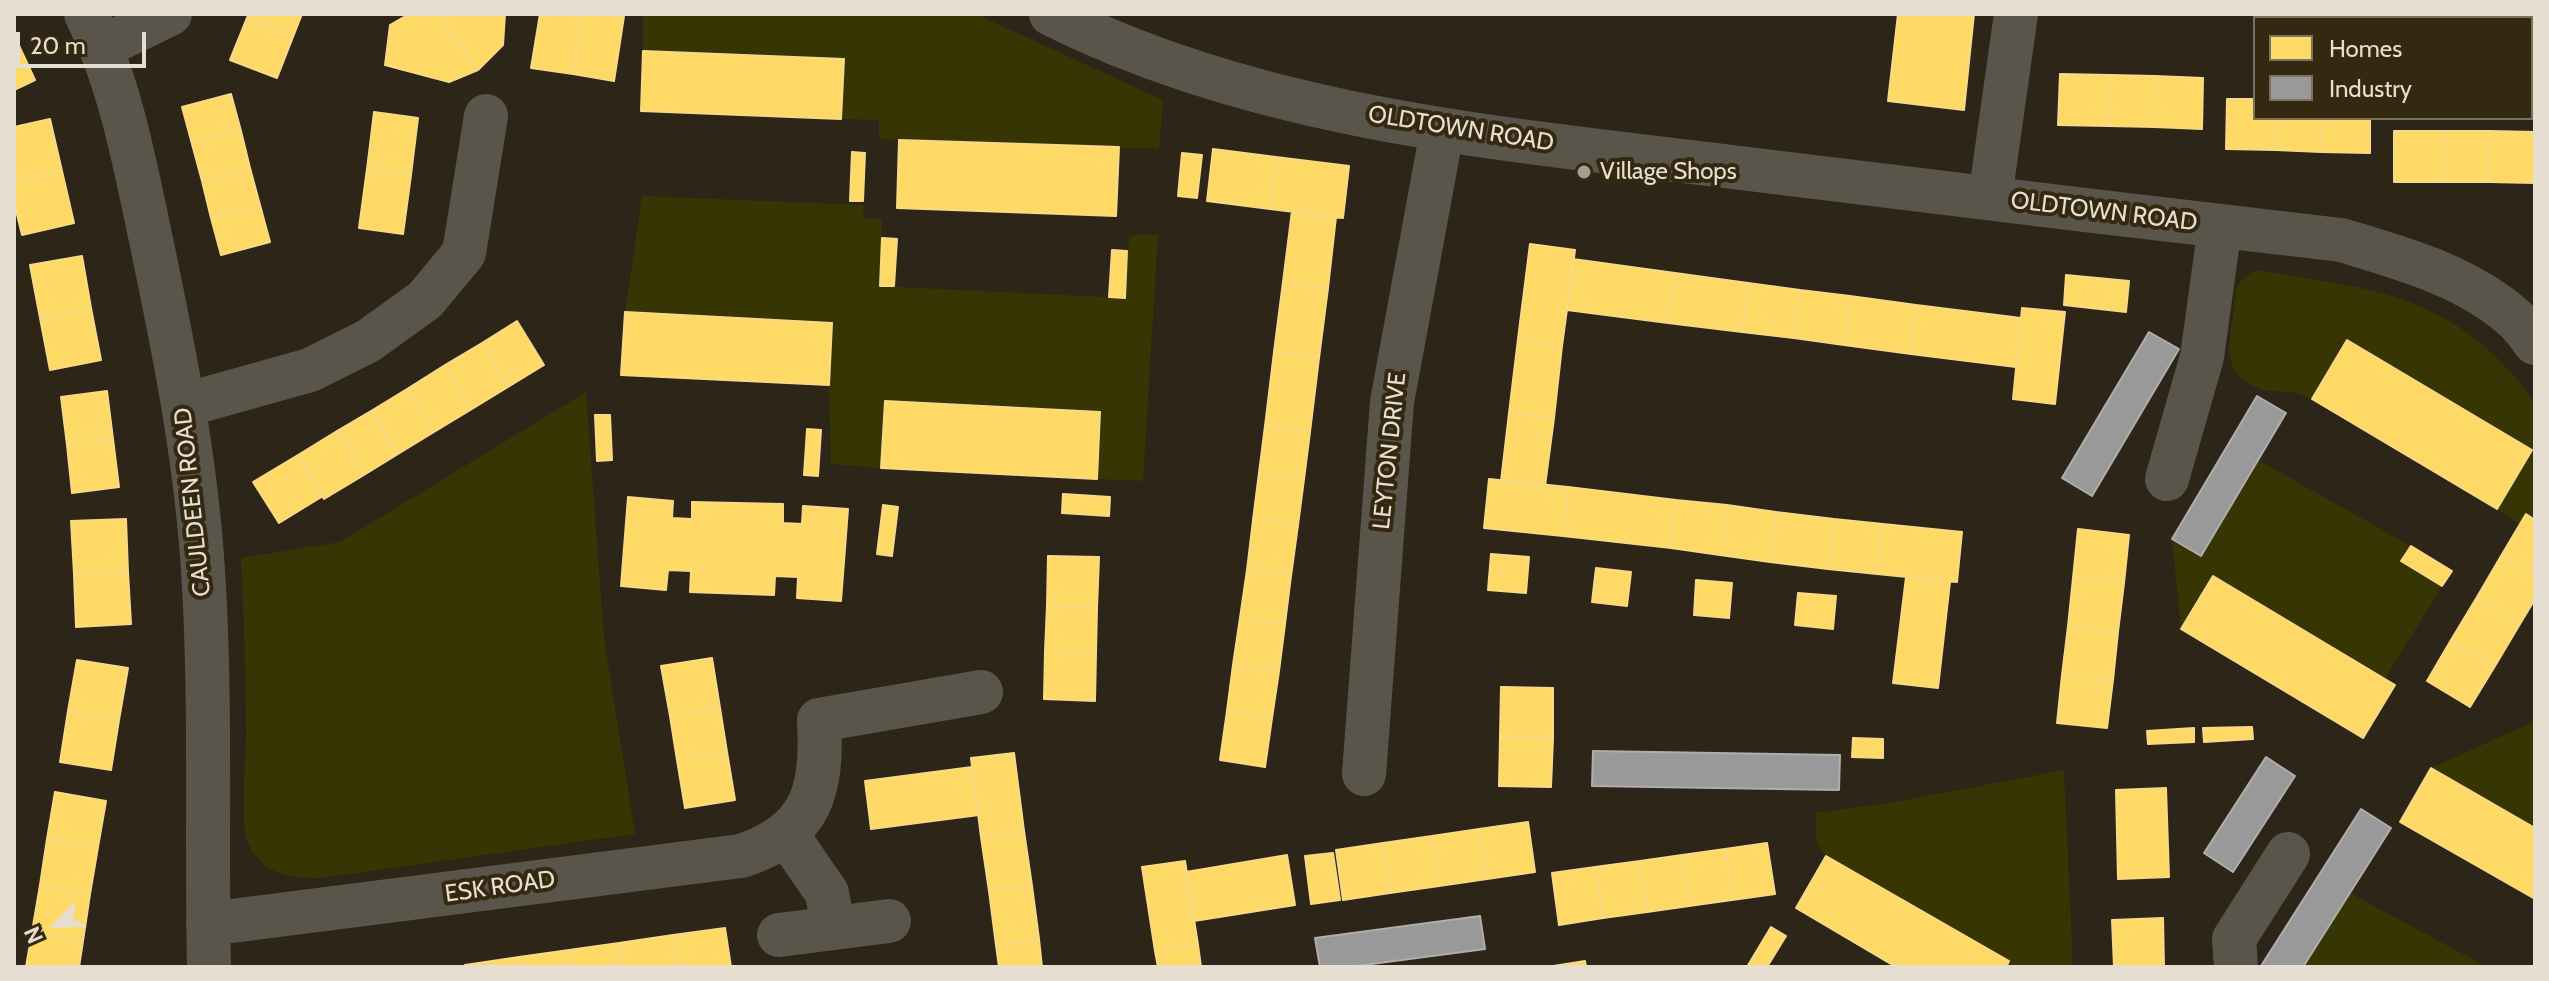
<!DOCTYPE html>
<style>
body{margin:0}
#map{position:relative;width:2549px;height:981px;overflow:hidden;background:#2d2518;font-family:Cabin,sans-serif}
canvas{display:block}
.frame{position:absolute;inset:0;border:16px solid #e6ded0;pointer-events:none}
.legend{position:absolute;left:2253px;top:16px;width:280px;height:104px;box-sizing:border-box;background:#352810;border:2px solid #7c715d;margin:0;padding:10px 14px;list-style:none;font-size:24px;color:#e6ded0}
.legend li{display:flex;align-items:center;gap:16px;height:40px}
.legend b{width:40px;border:2px solid #7c715d}
.north{position:absolute;left:16px;top:885px;width:80px;height:80px;-webkit-text-stroke:6px #352810;paint-order:stroke;rotate:246deg;font-size:22px;font-weight:700;line-height:32px;text-align:center;color:#e6ded0}
.north::after{content:'';display:block;margin:auto;width:28px;height:36px;background:#e6ded0;clip-path:polygon(50% 0,100% 100%,50% 72%,0 100%)}
.scale{position:absolute;left:16px;top:32px;width:130px;height:36px;box-sizing:border-box;border:4px solid #e6ded0;border-top:0;padding-left:10px;font-size:24px;line-height:28px;white-space:nowrap;color:#e6ded0;-webkit-text-stroke:6px #352810;paint-order:stroke}
</style>
<div id="map">
<canvas width="2549" height="981"></canvas>
<div class="frame"></div>
<ul class="legend">
<li><b style="height:22px;background:#ffd966"></b>Homes</li>
<li><b style="height:22px;background:#999"></b>Industry</li>
</ul>
<div class="north">N</div>
<div class="scale">20 m</div>
</div>
<script>
const g = document.querySelector('canvas').getContext('2d');
g.lineJoin = 'round';
function fill(path, color) { g.fillStyle = color; g.fill(path, 'evenodd'); }
function stroke(path, color, width, dash) { g.strokeStyle = color; g.lineWidth = width; g.lineCap = dash ? 'butt' : 'round'; g.setLineDash(dash || []); g.stroke(path); }
function write(font, color, halo, rows, align = 'center') {
  g.font = font + ' Cabin,sans-serif'; g.lineWidth = 8; g.setLineDash([]); g.textBaseline = 'middle'; g.strokeStyle = halo; g.fillStyle = color; for (const [text, x, y, turn = 0] of rows) {
    g.save(); g.translate(x, y); g.rotate((+turn || 0) * Math.PI / 180); g.textAlign = isNaN(turn) ? turn : align; if (halo) g.strokeText(text, 0, 0); g.fillText(text, 0, 0); g.restore();
  }
}
const green = new Path2D(`
 M643,14H976L1163,100L1159,149L879,139V120L841,119L643,51Z
 M642,196L864,205L863,218L882,219L880,286L1125,298L1129,239L1136,234L1158,235L1143,481L1097,479L1100,412L885,401L881,468L831,464L829,385L832,323L625,312Z
 M2258,270C2350,286 2431,290 2500,361C2512,374 2527,387 2534,404C2539,418 2535,494 2535,514L2519,524L2497,509L2531,449L2347,340L2312,399C2289,388 2285,394 2264,390C2258,389 2252,385 2247,382C2220,365 2231,336 2234,308C2235,289 2238,276 2258,270Z
 M586,392L604,638L635,834L321,878C292,879 263,875 249,845C239,821 246,762 246,735C246,676 244,617 241,558L340,542Z
 M2258,460L2411,546L2401,561L2442,586L2385,679L2213,576L2181,629L2172,539L2201,556Z
 M2535,721V828L2431,768Z
 M2064,770L2073,967H2006L2009,961L1826,856C1813,844 1816,829 1816,813L1895,802Z
 M2350,893L2487,967H2303Z`);
const homes = new Path2D(`
 M249,14H302L293,37L247,18Z
 M409,14H440L478,70L449,82L385,65L390,25Z
 M440,14H505L503,45L478,70Z
 M540,14H583L573,74L531,68Z
 M583,14L624,16L614,81L573,74Z
 M1898,14H1974L1964,110L1888,101Z
 M2502,14H2535V27L2531,25V18H2513Z
 M247,18L293,37L277,78L230,60Z
 M15,37L35,80L14,90V38Z
 M643,51L844,59L841,119L641,111Z
 M2060,74L2110,75L2109,126L2058,125Z
 M2110,75L2155,76L2154,127L2109,126Z
 M2155,76L2203,78L2202,129L2154,127Z
 M231,94L241,131L192,144L182,107Z
 M2227,99H2255V118H2277L2276,150L2226,149Z
 M374,112L418,118L411,175L367,169Z
 M2277,118H2322L2321,152L2276,150Z
 M2322,118H2370V153L2321,152Z
 M50,119L62,171L14,182V127Z
 M241,131L250,168L202,181L192,144Z
 M2394,131H2445L2444,182H2394Z
 M2445,131H2490L2489,182H2444Z
 M2490,131L2535,132V183L2489,182Z
 M899,140L1119,147L1116,216L897,208Z
 M1213,149L1276,157L1270,209L1207,201Z
 M852,152L865,153L863,201H850Z
 M1182,153L1202,155L1197,198L1178,196Z
 M1276,157L1349,166L1343,218L1270,209Z
 M250,168L260,205L211,218L202,181Z
 M367,169L411,175L403,234L359,228Z
 M62,171L74,223L22,235L14,202V182Z
 M260,205L270,242L221,255L211,218Z
 M1292,211L1336,217L1328,288L1283,282Z
 M882,238L897,239L894,286H880Z
 M1530,244L1575,250L1562,346L1518,339Z
 M1112,250L1127,251L1125,298L1109,297Z
 M82,256L91,308L40,318L30,265Z
 M1573,259L1675,273L1668,323L1567,310Z
 M1675,273L1748,283L1742,332L1668,323Z
 M2066,275L2129,281L2126,312L2064,305Z
 M1283,282L1328,288L1319,358L1274,352Z
 M1748,283L1800,290L1794,338L1742,332Z
 M1800,290L1850,296L1844,345L1794,338Z
 M1850,296L1916,305L1911,354L1844,345Z
 M1916,305L2021,318L2016,367L1911,354Z
 M91,308L101,360L50,370L40,318Z
 M2022,308L2065,312L2055,404L2013,399Z
 M625,312L832,323L829,385L621,375Z
 M517,321L544,365L508,387L482,343Z
 M1518,339L1562,346L1554,418L1509,413Z
 M2347,340L2532,450L2497,509L2312,399Z
 M482,343L508,387L472,409L445,365Z
 M1274,352L1319,358L1310,432L1265,426Z
 M445,365L472,409L434,432L407,389Z
 M407,389L434,432L398,454L371,411Z
 M107,391L113,439L67,445L61,397Z
 M885,401L1100,412L1097,479L881,468Z
 M371,411L398,454L364,475L337,431Z
 M1509,413L1554,418L1545,486L1501,481Z
 M595,415H610L612,460L597,461Z
 M1265,426L1310,432L1304,479L1259,473Z
 M807,429L821,430L818,476L804,475Z
 M337,431L364,475L324,499L298,455Z
 M113,439L119,487L72,493L67,445Z
 M298,455L323,496L279,523L253,482Z
 M1259,473L1304,479L1298,525L1253,520Z
 M1489,479L1568,487L1563,536L1484,528Z
 M1568,487L1676,500L1671,548L1563,536Z
 M1063,494L1110,497L1109,516L1062,513Z
 M628,497L673,501L672,518L692,519V502L783,504V523L802,524L803,506L848,509L841,601L797,598L798,577L775,576L774,595L690,592L691,571L668,570L666,590L621,586Z
 M1676,500L1727,505L1720,555L1671,548Z
 M883,505L898,507L892,556L877,554Z
 M1727,505L1776,512L1770,562L1720,555Z
 M1776,512L1834,519L1828,569L1770,562Z
 M2526,514L2535,520V576L2501,556Z
 M126,519L128,572L74,574L71,521Z
 M1834,519L1883,524L1877,574L1828,569Z
 M1253,520L1298,525L1291,576L1247,570Z
 M1883,524L1962,532L1957,582L1877,574Z
 M2078,529L2129,535L2124,583L2073,578Z
 M2411,546L2452,571L2442,586L2401,561Z
 M1491,554L1529,557L1526,593L1488,590Z
 M1048,556L1099,557L1097,608L1047,606Z
 M2501,556L2535,576V599L2520,624L2477,597Z
 M1596,568L1631,572L1627,606L1592,602Z
 M1247,570L1291,576L1285,624L1240,618Z
 M128,572L131,624L76,627L74,574Z
 M2213,576L2395,685L2363,738L2181,629Z
 M1906,577L1950,582L1938,688L1893,683Z
 M2073,578L2124,583L2118,632L2068,626Z
 M1696,580L1732,583L1729,618L1694,615Z
 M1798,593L1836,596L1833,629L1795,625Z
 M2477,597L2520,624L2495,666L2451,640Z
 M1047,606L1097,608L1096,653L1045,651Z
 M1240,618L1285,624L1279,671L1233,665Z
 M2068,626L2118,632L2113,680L2062,675Z
 M2451,640L2495,666L2470,707L2427,681Z
 M1045,651L1096,653L1095,701L1044,699Z
 M712,658L720,708L670,716L661,666Z
 M77,660L128,668L119,720L68,711Z
 M1233,665L1279,671L1272,718L1227,711Z
 M2062,675L2113,680L2107,728L2057,723Z
 M1501,687L1553,688V738L1500,737Z
 M720,708L727,752L677,760L670,716Z
 M68,711L119,720L111,770L60,762Z
 M1227,711L1272,718L1265,767L1220,760Z
 M2252,727L2253,739L2204,742L2203,728Z
 M2194,728V742L2148,744L2147,731Z
 M1500,737L1553,738L1551,787L1499,786Z
 M1853,738L1883,739V758L1852,757Z
 M727,752L735,800L685,808L677,760Z
 M1014,753L1024,831L981,837L971,758Z
 M972,767L979,815L871,829L865,781Z
 M2431,768L2535,828V899L2400,822Z
 M2166,788L2169,877L2118,879L2116,790Z
 M55,792L106,801L98,847L47,839Z
 M1528,822L1535,872L1487,879L1479,829Z
 M1479,829L1487,879L1439,886L1432,836Z
 M1024,831L1032,886L989,891L981,837Z
 M1432,836L1439,886L1390,893L1383,843Z
 M47,839L98,847L90,894L40,885Z
 M1383,843L1390,893L1343,900L1336,850Z
 M1767,843L1775,894L1732,900L1725,849Z
 M1725,849L1732,900L1689,906L1682,855Z
 M1333,853L1340,900L1311,904L1305,856Z
 M1287,855L1295,905L1194,921L1186,872Z
 M1682,855L1689,906L1647,912L1640,861Z
 M1826,856L2009,961L2006,967H1896L1796,908Z
 M1185,861L1198,945L1155,951L1142,867Z
 M1640,861L1647,912L1603,918L1595,867Z
 M1595,867L1603,918L1559,925L1552,873Z
 M40,885L90,894L83,941L32,932Z
 M1032,886L1039,939L996,945L989,891Z
 M2163,918L2164,967H2114L2112,920Z
 M1771,927L1786,936L1767,967H1747Z
 M725,928L731,967H677L673,935Z
 M32,932L83,941L79,967H26Z
 M673,935L677,967H623L619,943Z
 M1039,939L1042,967H999L996,945Z
 M619,943L623,967H572L569,950Z
 M1198,945L1201,967H1158L1155,951Z
 M569,950L572,967H520L519,957Z
 M519,957L520,967H465V965Z
 M1585,961L1586,967H1547Z`);
const industry = new Path2D(`
 M2149,332L2179,349L2092,496L2062,478Z
 M2257,396L2286,413L2201,556L2172,539Z
 M1593,751L1840,755L1839,790L1592,786Z
 M2266,757L2295,776L2233,872L2204,853Z
 M2361,809L2391,828L2303,967L2261,966Z
 M1480,916L1485,949L1349,967H1320L1315,938Z`);
const minor = new Path2D(`
 M86,14C120,83 135,164 151,240C173,345 194,449 202,556C212,693 206,830 209,967
 M1051,14C1259,118 1496,138 1724,166C1930,191 2135,217 2341,240C2401,258 2468,276 2515,319C2523,326 2529,335 2535,343
 M102,47L170,14
 M1990,198L2016,14
 M185,405L310,370L368,341L425,300L464,253L486,116
 M2167,479L2202,357L2220,226
 M1364,774L1392,402L1442,131
 M787,835L827,893L833,928
 M208,924L741,856C813,833 823,789 819,720L981,692
 M779,935L889,921
 M2236,967L2234,939L2288,854`);
const markers = [
 [1584,172,8,"#a59d90"]
];
const streetNames = [
 ["OLDTOWN ROAD",1461,129,9],
 ["OLDTOWN ROAD",2104,212,7],
 ["LEYTON DRIVE",1390,451,-84],
 ["CAULDEEN ROAD",193,502,-96],
 ["ESK ROAD",500,887,-8]
];
const poiNames = [
 ["Village Shops",1600,172]
];
fill(green, '#363503');
fill(homes, '#ffd966');
stroke(homes, '#f8da86', 2);
fill(industry, '#999');
stroke(industry, '#b0aeaa', 2);
stroke(minor, '#5a554b', 44);
for (const [x, y, r, color] of markers) { const dot = new Path2D(); dot.arc(x, y, r, 0, 2 * Math.PI); g.fillStyle = color; g.fill(dot); stroke(dot, '#352810', 3); }
write('24px', '#e6ded0', '#352810', streetNames);
write('24px', '#e6ded0', '#352810', poiNames, 'left');
</script>
